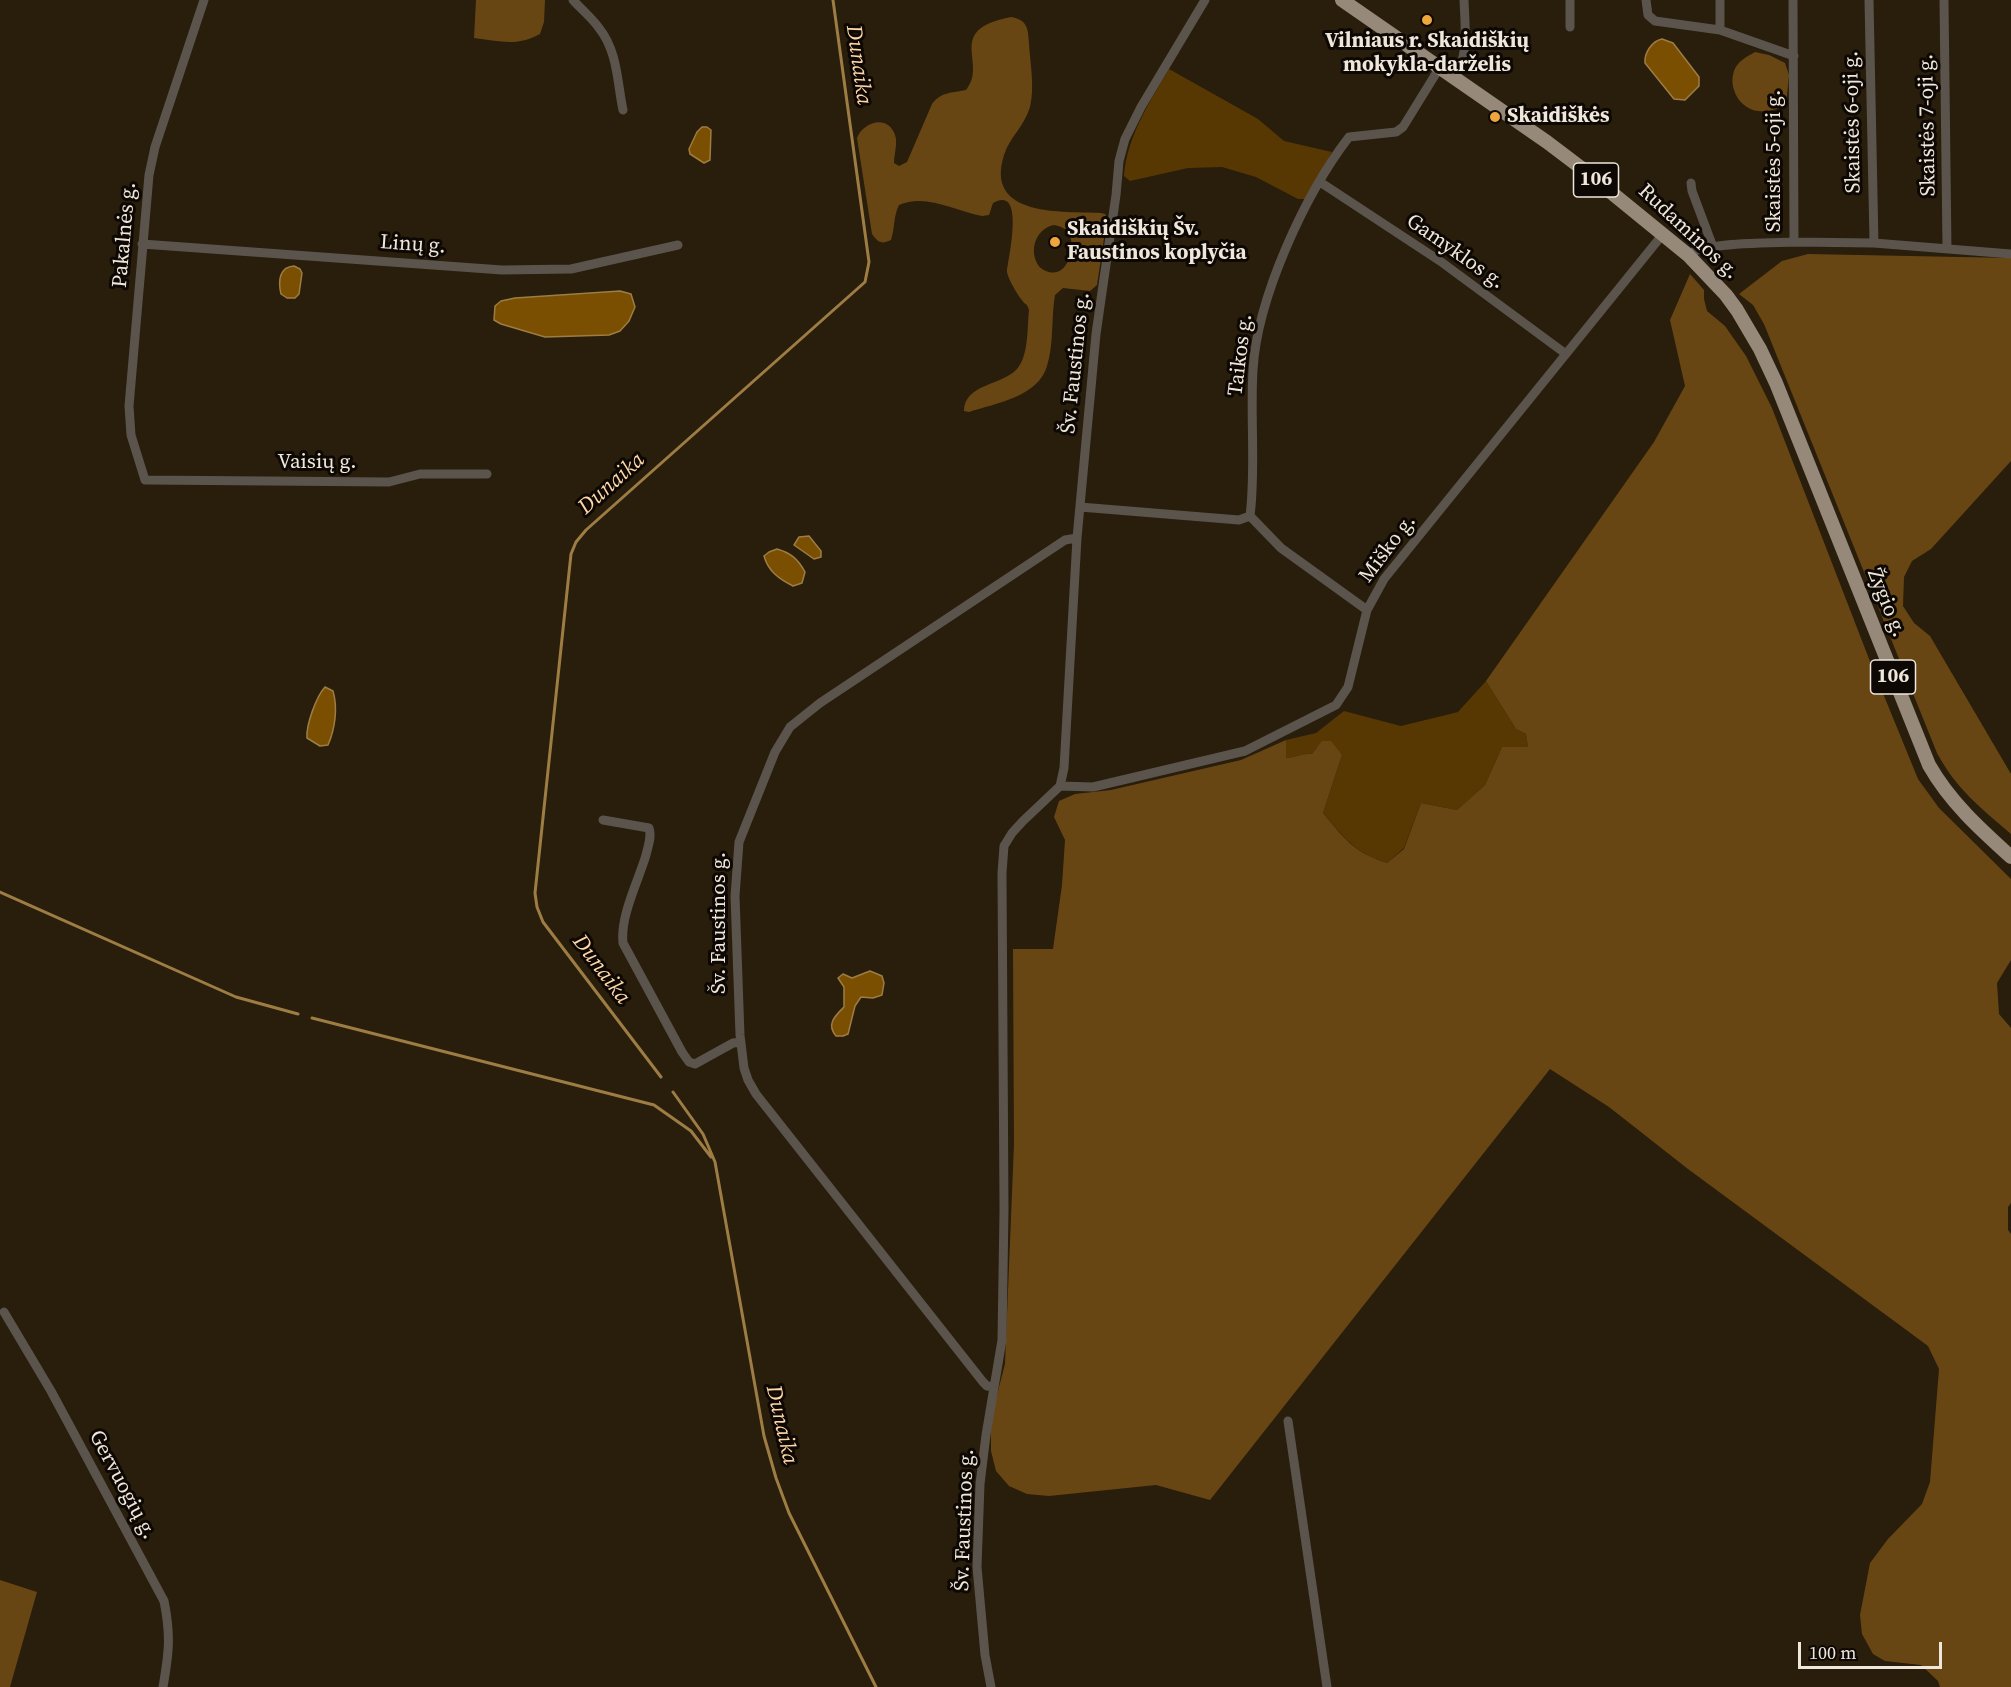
<!DOCTYPE html>
<meta charset="utf-8">
<style>
body{margin:0}
#map{position:relative;width:2011px;height:1687px;overflow:hidden;background:#291d0c;font-family:"Source Serif 4",serif}
canvas{display:block}
.scale{position:absolute;left:1798px;top:1642px;width:144px;height:27px;box-sizing:border-box;border:3px solid #efe7dc;border-top:0;padding-left:8px;font-size:18px;line-height:21px;white-space:nowrap;color:#efe7dc;-webkit-text-stroke:4px #0d0803;paint-order:stroke}
</style>
<div id="map">
<canvas width="2011" height="1687"></canvas>
<div class="scale">100 m</div>
</div>
<script>
const g = document.querySelector('canvas').getContext('2d');
g.lineJoin = 'round';
function fill(path, color) { g.fillStyle = color; g.fill(path, 'evenodd'); }
function stroke(path, color, width, dash) { g.strokeStyle = color; g.lineWidth = width; g.lineCap = dash ? 'butt' : 'round'; g.setLineDash(dash || []); g.stroke(path); }
function write(font, color, halo, rows, align = 'center') {
  g.font = font + ' "Source Serif 4",serif'; g.lineWidth = 6; g.setLineDash([]); g.textBaseline = 'middle'; g.strokeStyle = halo; g.fillStyle = color; for (const [text, x, y, turn = 0] of rows) {
    g.save(); g.translate(x, y); g.rotate((+turn || 0) * Math.PI / 180); g.textAlign = isNaN(turn) ? turn : align; if (halo) g.strokeText(text, 0, 0); g.fillText(text, 0, 0); g.restore();
  }
}
const green = new Path2D(`
 M1169,69L1258,119L1284,141L1332,152L1306,199H1298L1256,177L1222,167L1188,168L1130,181L1124,176C1127,137 1149,103 1169,69Z
 M1486,681L1516,729L1526,734L1528,747H1502L1485,785L1457,810L1421,803L1404,848L1387,863C1353,852 1345,838 1323,813L1342,755L1322,742L1312,754C1302,753 1296,758 1286,758V740L1316,733L1344,711L1401,726L1458,712Z`);
const forest = new Path2D(`
 M476,0H545L544,22L540,34C517,47 498,41 474,38Z
 M1011,17C1027,20 1028,27 1029,43C1030,63 1035,87 1030,107C1024,127 1009,138 1004,155C984,218 1063,211 1101,213L1105,214L1107,218L1097,285L1090,291L1063,288L1055,295C1051,318 1054,344 1047,366C1038,397 996,403 969,412L964,411C964,384 1003,385 1017,369C1029,355 1027,328 1029,310L1027,305C1021,302 1008,279 1007,272C1008,259 1026,184 993,203L989,215L982,216C955,211 925,193 899,205C893,217 895,229 891,240C881,245 878,242 872,234L857,138C863,122 888,114 895,135C898,142 894,155 894,163L899,166L907,162L932,104C941,92 951,93 966,90C989,63 943,30 1011,17ZM1054,225C1060,226 1066,228 1069,234C1077,249 1066,280 1046,271C1041,269 1038,266 1036,261C1030,246 1038,228 1054,225Z
 M1755,52L1769,55L1785,63L1789,75L1786,105C1778,109 1768,112 1758,111C1740,109 1728,88 1734,71C1737,62 1746,57 1755,52Z
 M1808,254L2011,258V461L1931,549L1912,561L1904,577L1903,606L1914,623L1930,636L2011,774V834C1980,807 1957,790 1937,753L1764,324L1753,305L1739,294L1782,261Z
 M1690,274L1704,290V299L1707,311L1725,326L1746,356L1772,408L1871,664L1918,779L1939,808L2011,879V960L1997,983L1999,1014L2011,1028V1203L2008,1207V1230L2011,1234V1687H1940L1938,1681L1921,1665L1885,1661L1873,1654L1862,1634L1860,1615L1870,1563L1888,1539L1922,1504L1930,1482L1939,1369L1928,1346L1688,1169L1609,1107L1550,1069L1210,1500L1156,1485L1049,1496L1027,1494L1009,1486L996,1471L991,1451V1418L1005,1364L1014,1144L1013,949H1053L1062,885L1065,840L1054,817L1059,801L1075,794L1111,790L1241,760L1286,740V758C1296,758 1302,753 1312,754L1322,741H1331L1342,755L1323,813C1345,839 1353,852 1387,863L1404,849L1421,803L1457,810L1485,785L1502,747H1528L1526,734L1516,729L1486,681L1654,442L1685,386L1670,320Z
 M0,1580L37,1592L10,1687H0Z`);
const water = new Path2D(`
 M1662,39L1673,43L1699,77V86L1685,100L1674,99L1645,63C1644,53 1652,41 1662,39Z
 M702,127H707L711,130L710,160L704,163L690,154L689,149L697,132Z
 M294,266L300,269L302,273L299,294L295,298H287L281,294C278,281 279,267 294,266Z
 M620,291L631,294L635,307L629,321L620,331L609,335L545,337L501,324L494,320L495,306L501,301L515,298Z
 M809,536L821,551V557L814,559L794,545L799,537Z
 M777,549C791,553 798,559 805,572L802,583L793,586C779,579 768,571 764,556L769,552Z
 M325,687L333,691C338,708 335,729 328,745L320,746L307,738C306,725 316,697 325,687Z
 M870,971L882,976L884,983L882,995L873,998L861,997L855,1006L848,1034L843,1036H836C826,1024 835,1016 844,1007V987L838,978L843,974L852,978Z`);
const stream = new Path2D(`
 M0,892L236,997L298,1014
 M312,1018L654,1105L691,1131L711,1157
 M661,1077L543,922L537,907L535,893L571,554L576,542L586,530L865,282L869,262L833,0
 M673,1092L703,1134L715,1162L764,1436L776,1478L789,1513L876,1687`);
const minor = new Path2D(`
 M204,0L155,147L149,175L129,406L131,435L145,480L389,482L420,474H487
 M573,0C581,9 592,18 599,28C618,52 617,82 623,110
 M1570,0V27
 M1646,0L1648,15L1655,21L1720,30
 M1720,0V30L1794,56
 M1869,0L1874,243
 M1944,0L1947,249
 M1455,78C1469,55 1465,26 1464,0
 M1320,182L1440,261L1566,354
 M1691,183L1692,191L1713,247
 M1794,242L1874,243L2011,254
 M142,244L502,270L571,269L678,245
 M1688,255C1700,242 1773,243 1794,242L1793,0
 M1080,507L1239,520L1250,516C1256,468 1250,419 1253,370C1257,298 1305,194 1349,137L1396,132L1403,127L1440,67
 M1250,516L1281,548L1367,610
 M1060,786L1093,787L1245,751L1336,705L1348,687L1367,610L1384,579L1663,234
 M603,820L649,828C652,837 648,846 646,855C638,882 620,916 623,943L682,1052L689,1062L695,1064L733,1043L740,1042
 M4,1312L51,1391L164,1601C171,1636 169,1652 163,1687
 M994,1387L987,1386L983,1382L756,1094L748,1080L744,1068L740,1035L735,896L739,842L775,752L790,727L820,703L1065,540L1077,538
 M1288,1421L1327,1687
 M991,1687L985,1655L977,1567L980,1484L986,1435L1002,1340L1004,1210L1002,873L1004,846L1012,833L1023,821L1060,786L1064,768L1077,538L1096,334L1116,195L1119,161L1125,139L1141,107L1205,0`);
const primary = new Path2D(`
 M1342,0L1547,142L1580,167L1688,255L1726,295L1737,310L1760,349L1776,383L1929,765C1950,802 1980,829 2011,857`);
const markers = [
 [1427,20,6,"#efa73d"],
 [1495,117,6,"#efa73d"],
 [1055,242,6,"#efa73d"]
];
const shields = [
 [1596,180,45],
 [1893,677,45]
];
const shieldNames = [
 ["106",1596,180],
 ["106",1893,677]
];
const poiNames = [
 ["Vilniaus r. Skaidiškių",1427,42,"center"],
 ["mokykla-darželis",1427,66,"center"],
 ["Skaidiškės",1507,117],
 ["Skaidiškių Šv.",1067,230],
 ["Faustinos koplyčia",1067,254]
];
const streetNames = [
 ["Skaistės 6-oji g.",1853,122,-91],
 ["Skaistės 7-oji g.",1928,125,-91],
 ["Skaistės 5-oji g.",1775,161,-90],
 ["Rudaminos g.",1688,232,43],
 ["Pakalnės g.",125,235,-85],
 ["Linų g.",413,245,4],
 ["Gamyklos g.",1455,252,35],
 ["Taikos g.",1241,355,-83],
 ["Šv. Faustinos g.",1076,363,-84],
 ["Vaisių g.",317,463],
 ["Miško g.",1388,549,-53],
 ["Žygio g.",1886,603,68],
 ["Šv. Faustinos g.",720,923,-90],
 ["Gervuogių g.",122,1485,62],
 ["Šv. Faustinos g.",965,1520,-88]
];
const waterNames = [
 ["Dunaika",858,65,82],
 ["Dunaika",612,484,-42],
 ["Dunaika",601,970,53],
 ["Dunaika",781,1425,77]
];
fill(green, '#583802');
fill(forest, '#684614');
fill(water, '#7a4f01');
stroke(water, '#9d7d43', 1.5);
stroke(stream, '#9d7d43', 3);
stroke(minor, '#5a544c', 9);
stroke(primary, '#968979', 14);
for (const [x, y, r, color] of markers) { const dot = new Path2D(); dot.arc(x, y, r, 0, 2 * Math.PI); g.fillStyle = color; g.fill(dot); stroke(dot, '#0d0803', 2); }
for (const [x, y, w] of shields) { const box = new Path2D(); box.roundRect(x - w / 2, y - 17, w, 34, 4.5); g.fillStyle = '#0d0803'; g.fill(box); stroke(box, '#efe7dc', 1.5); }
write('bold 20px', '#efe7dc', null, shieldNames);
write('bold 21px', '#efe7dc', '#0d0803', poiNames, 'left');
write('21px', '#efe7dc', '#0d0803', streetNames);
write('italic 22px', '#fed7a6', '#0d0803', waterNames);
</script>
